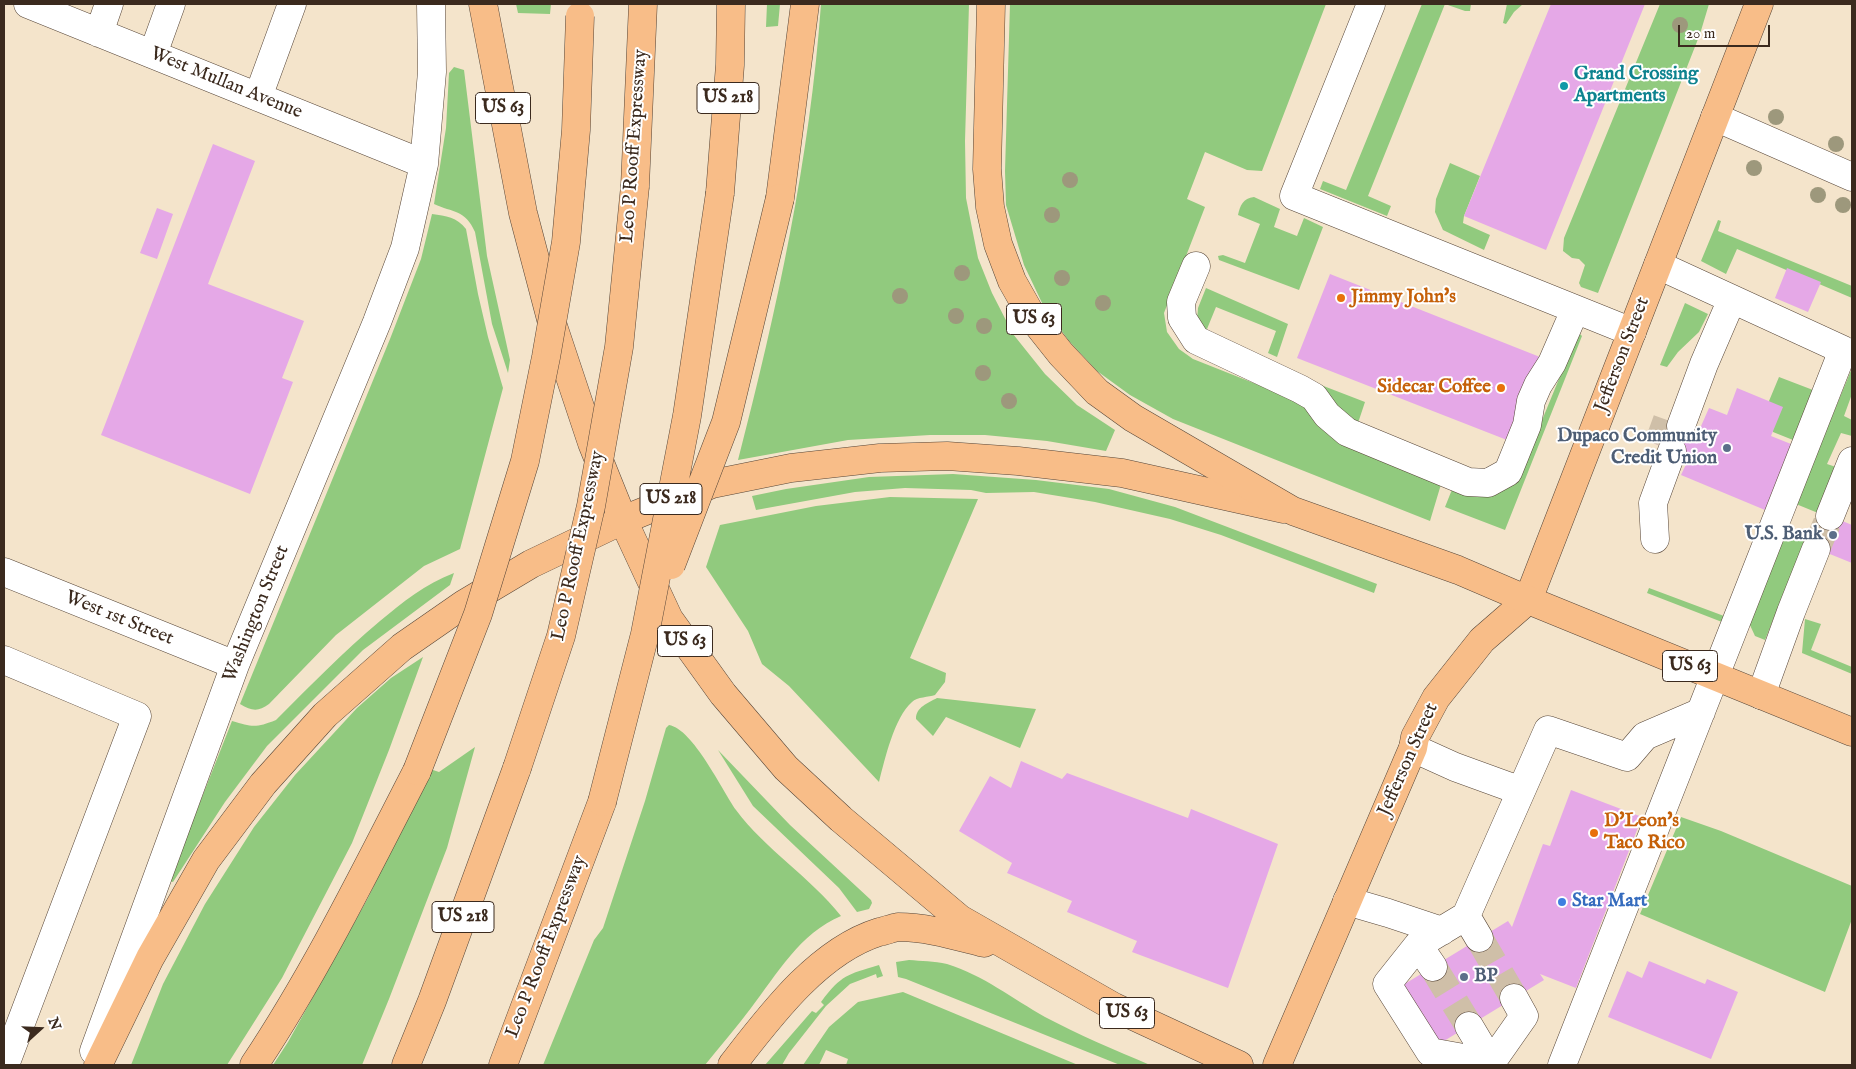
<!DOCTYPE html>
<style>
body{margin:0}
#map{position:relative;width:1856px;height:1069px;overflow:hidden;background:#f4e4cb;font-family:"IM FELL English",serif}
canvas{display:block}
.frame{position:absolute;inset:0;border:5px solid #3b2a1e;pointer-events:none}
.north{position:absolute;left:15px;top:1004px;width:50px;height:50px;-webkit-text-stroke:4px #fff;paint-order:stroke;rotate:70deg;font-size:14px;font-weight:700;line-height:20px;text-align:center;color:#3b2a1e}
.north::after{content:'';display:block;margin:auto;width:18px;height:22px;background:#3b2a1e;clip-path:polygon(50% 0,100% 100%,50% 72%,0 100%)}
.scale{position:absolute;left:1678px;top:25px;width:92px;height:22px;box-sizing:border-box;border:2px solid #3b2a1e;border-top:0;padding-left:6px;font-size:15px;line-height:18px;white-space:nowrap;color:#3b2a1e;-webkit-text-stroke:4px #fff;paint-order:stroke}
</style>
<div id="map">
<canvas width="1856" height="1069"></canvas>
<div class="frame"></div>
<div class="north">N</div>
<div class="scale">20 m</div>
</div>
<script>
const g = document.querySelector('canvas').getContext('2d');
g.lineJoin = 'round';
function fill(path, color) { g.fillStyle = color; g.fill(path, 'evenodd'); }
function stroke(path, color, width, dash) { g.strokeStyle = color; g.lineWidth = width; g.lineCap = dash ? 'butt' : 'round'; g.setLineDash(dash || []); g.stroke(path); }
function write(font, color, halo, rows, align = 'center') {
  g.font = font + ' "IM FELL English",serif'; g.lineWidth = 4; g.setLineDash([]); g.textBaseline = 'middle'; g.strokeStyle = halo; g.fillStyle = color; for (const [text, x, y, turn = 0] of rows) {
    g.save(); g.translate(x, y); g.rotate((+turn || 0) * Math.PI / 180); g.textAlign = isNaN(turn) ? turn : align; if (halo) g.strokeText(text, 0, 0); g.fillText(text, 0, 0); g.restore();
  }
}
const green = new Path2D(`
 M516,4H551L550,14L518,13Z
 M767,4H780L778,26L766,27Z
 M821,4H969L965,141L966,198L978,258L992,293L1013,334L1045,374L1077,405L1115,430L1106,451L1047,441L985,435H930L848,440L738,460C777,310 810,158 821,4Z
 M1010,4H1326L1262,171L1247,170L1205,152L1187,199L1205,207L1164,313L1167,332L1179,349L1193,359L1309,405L1442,481L1430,521L1173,419L1130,395L1097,371L1069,341L1043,305L1024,265L1006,205L1005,171Z
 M1422,4H1471L1470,11H1465L1445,4L1368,196L1391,206L1387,216L1320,189L1323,181L1346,190Z
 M1507,4H1523L1514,12L1506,24L1503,23Z
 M1660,4H1709L1700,34L1598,293L1581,287L1579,283L1585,265L1579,259L1572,258L1563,251L1564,238Z
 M454,67L464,70L487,256L510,360L508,373L492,324L475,232C465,209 453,213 434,204L446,128L449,73Z
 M1450,163L1480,176L1464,216L1463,223L1490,235L1484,250L1443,230L1435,212L1436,199Z
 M1254,197L1280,209L1274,227L1297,236L1304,218L1323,227L1299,290L1219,260L1218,256L1223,255L1245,263L1260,224L1238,215C1240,206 1243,198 1254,197Z
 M432,214C446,216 457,217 466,229L478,294L488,337L503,388L460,549L424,566L336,635L269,704C258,712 252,711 240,704L390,339L421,259Z
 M1718,220L1721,221L1718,231L1852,286V298L1737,249L1726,274L1701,261Z
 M1206,288L1288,324L1277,357L1268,353L1276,331L1216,307L1207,329L1205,330L1197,320L1198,308Z
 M1685,303L1708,314L1699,332L1678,352L1667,367L1660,365Z
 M1580,334L1582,336L1505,530L1445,507L1453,487L1522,469L1577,335Z
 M1852,368V394L1844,416L1852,420V436L1841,433L1827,464L1836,467L1818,513L1796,504Z
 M1295,375L1365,402L1357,426Z
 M1779,377L1813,390L1793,440L1773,432L1769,401Z
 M953,474L1036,480L1109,489L1175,507L1377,584L1374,593L1221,535L1170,519L1095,502L1034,492L986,493L971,490L905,488L855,492L756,510L752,496L786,489L869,477Z
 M890,497L978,499L910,658L946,673L945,682L935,695C929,697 917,697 912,702C894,718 885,759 879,782L789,686L762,664L748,631L706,567L720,525L816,506Z
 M1787,527L1807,534L1765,640L1755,636L1749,623Z
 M454,573L450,585L363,650L267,746L225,802L173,882L169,881L232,721C252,727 256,728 276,720C310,686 343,652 380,621C403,602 425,584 454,573Z
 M1649,588L1724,616L1722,622L1647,593Z
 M1805,619L1821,624L1811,650L1852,667V674L1802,653Z
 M423,657L389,750L352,843L282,978L227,1065H131L163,984L205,904L254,827L295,775L357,708L391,678Z
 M937,698L1036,709L1020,748L946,717L933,736L916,719C916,707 928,703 937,698Z
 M669,725C693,729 722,790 736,810C765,849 810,877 841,916C800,933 777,974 751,1008C736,1028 720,1046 705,1065H543L594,940L603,928L645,801L666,728Z
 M475,747L447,848L389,999L362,1065H273L288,1042L368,898L430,769L439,772Z
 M718,750L790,825L871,900L872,903L869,909L857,912L839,888L753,806Z
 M1681,817L1721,831L1852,886V919L1825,992L1640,914Z
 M909,960C921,961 934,961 947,964C983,975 1013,999 1045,1017C1079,1035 1115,1050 1150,1065H1120L906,979L898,977L896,962Z
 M879,965L883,976L877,978L876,974L850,984L826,1006L789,1053L782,1065H765L812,1011L816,1013L824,1005L821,1002C842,974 847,975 879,965Z
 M903,992L1078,1065H846L848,1059L826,1050L819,1065H803L829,1027L858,1002Z`);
const building = new Path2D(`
 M1551,4H1645L1546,250L1464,216Z
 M213,144L255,161L208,284L304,321L282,378L293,382L250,494L101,435Z
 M157,208L173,214L157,259L140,253Z
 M1787,268L1821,282L1808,312L1775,298Z
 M1330,274L1540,357L1507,440L1297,358Z
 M1737,388L1783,407L1771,436L1791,444L1765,510L1681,475L1689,458L1653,443L1663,419L1698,433L1709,408L1727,415Z
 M1823,513L1852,525V563L1810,546Z
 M1021,761L1062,779L1067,773L1188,818L1191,809L1278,844L1228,988L1132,952L1137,941L1067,912L1072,901L1007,873L1012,863L959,831L990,776L1011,788Z
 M1571,790L1642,817L1576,988L1540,974L1544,980L1439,1044L1403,985L1508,921L1512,927L1543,844L1550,846Z
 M1649,961L1705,984L1707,979L1738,992L1711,1059L1608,1017L1627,971L1642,978Z`);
const minorTunnel = new Path2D(`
 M1658,445L1667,420
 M1816,549L1830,516
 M1479,938L1514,998
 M1433,967L1469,1026`);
const minor = new Path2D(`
 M28,4L424,164
 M1371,4L1294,196L1632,332
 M99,33L109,4
 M153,54L171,4
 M258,97L292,4
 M1715,117L1852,177
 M1196,266L1181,302L1182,318L1196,340L1300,389L1314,397L1327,415L1347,432L1468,482L1488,483L1508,472L1527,425L1531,401L1538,385L1552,363L1575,310
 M1681,426L1704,364L1732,299
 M1830,516L1852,461
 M1655,539L1653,503L1672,451
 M4,572L235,665
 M4,660L137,716L5,1065
 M1761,695L1791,612L1816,549
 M1413,748L1455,767L1521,791
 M1347,901L1388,913L1442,931
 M1466,916L1479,938
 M1418,945L1387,984L1430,1052L1491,1063L1493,1065
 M1433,967L1418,945L1466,916L1548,730L1627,757L1645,736L1701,712
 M1469,1026L1491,1063L1524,1016L1514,998
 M94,1051L235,665L377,322L405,248L424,164L432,72L431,4
 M1562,1065L1843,350L1658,265`);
const major = new Path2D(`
 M98,1065L150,958L206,860L263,784L325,715L402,647L464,604L531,564L623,520L712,484L791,468L880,458L947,456L1018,461L1122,473L1284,509
 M1277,1065L1413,748L1415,737L1436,698L1482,640L1528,600L1759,4`);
const highway = new Path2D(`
 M483,4L523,213L552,323L592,443L623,520L669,619L723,694L786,768L841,819L960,919L1114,1007L1239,1065
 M991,4L987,169L990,207L998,244L1012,281L1034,320L1061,354L1097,392L1133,418L1293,511L1458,570L1528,600L1852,732
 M635,186L643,4
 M720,193L730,65L731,4
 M780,198L805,4
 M254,1065C316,972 366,870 417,771
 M406,1065L432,1001L517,768
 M503,1065L602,802
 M732,1065C770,1016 818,951 879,932C885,931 892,928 898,927C927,927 956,936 984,943`);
const highwayBridge = new Path2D(`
 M671,565L726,422L780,198
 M517,768L561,636L591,506L619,347L635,186
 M417,771L478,614L525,461L546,357L566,242L576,130L580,16
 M602,802L645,634L687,416L720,193`);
const trees = [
 [1680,25],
 [1776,117],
 [1836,144],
 [1754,168],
 [1070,180],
 [1818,195],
 [1843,205],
 [1052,215],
 [962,273],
 [1062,278],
 [900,296],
 [1103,303],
 [956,316],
 [984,326],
 [983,373],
 [1009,401]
];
const markers = [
 [1564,86,5,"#0f9aa8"],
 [1341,298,5,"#e8710a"],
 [1501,388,5,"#e8710a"],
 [1727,448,5,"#5c6f8a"],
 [1833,535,5,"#5c6f8a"],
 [1594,833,5,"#e8710a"],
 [1562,902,5,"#3f7fe0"],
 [1464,977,5,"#5c6f8a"]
];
const shields = [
 [728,98,62],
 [503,108,55],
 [1034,319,55],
 [671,499,62],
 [685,641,55],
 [1690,666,55],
 [463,917,62],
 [1127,1013,55]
];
const shieldNames = [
 ["US 218",728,98],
 ["US 63",503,108],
 ["US 63",1034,319],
 ["US 218",671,499],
 ["US 63",685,641],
 ["US 63",1690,666],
 ["US 218",463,917],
 ["US 63",1127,1013]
];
const cultureNames = [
 ["Grand Crossing",1574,75],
 ["Apartments",1574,97]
];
const streetNames = [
 ["West Mullan Avenue",226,84,22],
 ["Leo P Rooff Expressway",635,146,-86],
 ["Jefferson Street",1623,355,-69],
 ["Leo P Rooff Expressway",579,546,-78],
 ["Washington Street",257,614,-68],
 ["West 1st Street",119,619,22],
 ["Jefferson Street",1409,760,-66],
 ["Leo P Rooff Expressway",547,947,-69]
];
const foodNames = [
 ["Jimmy John's",1351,298],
 ["Sidecar Coffee",1491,388,"right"],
 ["D'Leon's",1604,822],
 ["Taco Rico",1604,844]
];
const serviceNames = [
 ["Dupaco Community",1717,437],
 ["Credit Union",1717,459],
 ["U.S. Bank",1823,535],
 ["BP",1474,977,"left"]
];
const shopNames = [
 ["Star Mart",1572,902]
];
fill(green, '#91ca7e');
fill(building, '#e5a8e7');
stroke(minorTunnel, '#cfbfa8', 28, [28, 14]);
stroke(minor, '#574638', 29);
stroke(major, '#574638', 29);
stroke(highway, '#574638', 29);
stroke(minor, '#fff', 28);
stroke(major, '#f8bd88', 28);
stroke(highway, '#f8bd88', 28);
stroke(highwayBridge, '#574638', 29, []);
stroke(highwayBridge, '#f8bd88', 28);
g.fillStyle = '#9d987c';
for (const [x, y] of trees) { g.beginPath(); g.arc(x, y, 8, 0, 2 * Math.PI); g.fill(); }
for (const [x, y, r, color] of markers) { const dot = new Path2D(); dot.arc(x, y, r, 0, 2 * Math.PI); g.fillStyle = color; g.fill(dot); stroke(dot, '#fff', 2); }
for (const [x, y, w] of shields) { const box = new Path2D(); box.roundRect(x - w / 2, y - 15.5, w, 31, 4); g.fillStyle = '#fff'; g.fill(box); stroke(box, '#3b2a1e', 1); }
write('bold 18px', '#3b2a1e', null, shieldNames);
write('bold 19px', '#0d838f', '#fff', cultureNames, 'left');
write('19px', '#3b2a1e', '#fff', streetNames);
write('bold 19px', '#c56008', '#fff', foodNames, 'left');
write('bold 19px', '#4e5e75', '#fff', serviceNames, 'right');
write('bold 19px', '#366cbe', '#fff', shopNames, 'left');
</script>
